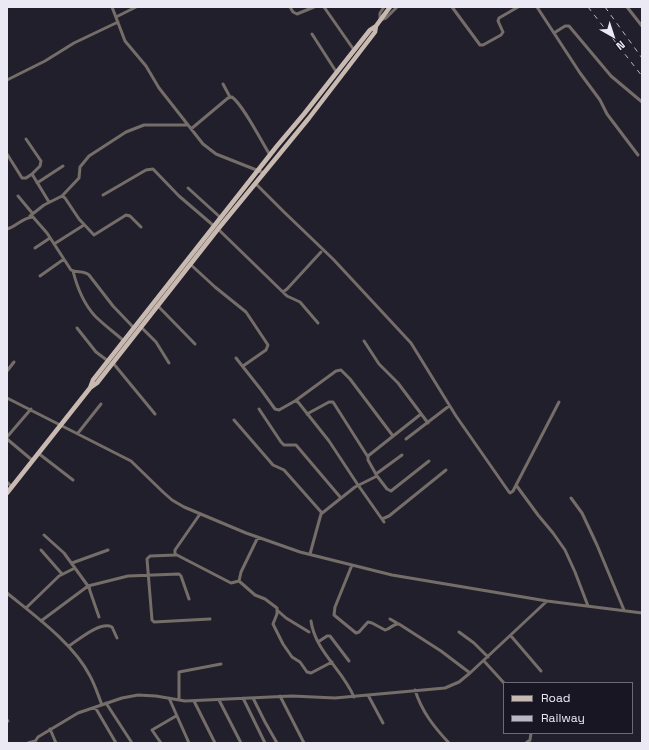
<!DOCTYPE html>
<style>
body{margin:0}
#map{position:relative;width:649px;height:750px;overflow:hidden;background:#221f2d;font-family:"Space Grotesk",sans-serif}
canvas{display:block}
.frame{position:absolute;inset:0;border:8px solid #ebeaf4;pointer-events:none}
.legend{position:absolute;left:503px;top:682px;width:130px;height:52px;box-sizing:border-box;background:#181623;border:1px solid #6c6b77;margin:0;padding:5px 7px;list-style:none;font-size:12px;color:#ebeaf4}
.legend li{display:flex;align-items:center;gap:8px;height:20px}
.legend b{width:20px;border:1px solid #6c6b77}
.north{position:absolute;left:593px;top:16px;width:40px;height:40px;-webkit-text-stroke:3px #181623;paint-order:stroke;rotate:141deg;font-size:11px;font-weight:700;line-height:16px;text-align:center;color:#ebeaf4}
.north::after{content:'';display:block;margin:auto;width:14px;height:18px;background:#ebeaf4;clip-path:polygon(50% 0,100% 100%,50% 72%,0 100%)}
</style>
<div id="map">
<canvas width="649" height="750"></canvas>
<div class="frame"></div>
<ul class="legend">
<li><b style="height:5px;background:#c8bab0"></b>Road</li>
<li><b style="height:5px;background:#b9b8c3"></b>Railway</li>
</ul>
<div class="north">N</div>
</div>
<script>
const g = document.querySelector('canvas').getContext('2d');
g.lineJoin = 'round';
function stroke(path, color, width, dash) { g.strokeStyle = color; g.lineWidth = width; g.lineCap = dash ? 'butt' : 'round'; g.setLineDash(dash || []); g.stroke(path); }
const street = new Path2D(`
 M112,7L125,41L146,66L159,88L203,144L216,154L264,173
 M290,7L293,12L297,14L314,7
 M324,7L354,50
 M384,7L380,13V20L386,18L397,7
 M452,7L480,45H483L501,35L503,32L498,21L499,18L518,7
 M537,7L580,73L600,100L607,114L638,155
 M627,7L642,26
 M116,17L136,7
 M554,33L565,26H569L611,76L642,102
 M312,34L337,73
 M7,80L45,61L74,43L118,22
 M223,84L230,97
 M191,129L228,98L232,97C244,106 261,141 270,155
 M26,139L41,161L40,166L32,174L49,202
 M7,154L22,178H26L32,174
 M37,183L63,166
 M255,183L284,212L333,259L411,343L456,416L509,492L510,493L513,491L559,402
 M188,188L221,218
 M103,195L146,170L153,169L179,196L214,226
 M18,196L33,214
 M62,196L79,178L80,167L89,156L126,132L144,125H186
 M30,216L44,205L62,196L65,198L79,219L94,235L126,215L130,216L141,227
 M7,229C16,227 23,217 33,217L47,233L71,270C77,273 84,270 89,275L113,306L134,328
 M218,229L287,296L300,302L318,323
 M54,244L84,225
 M35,248L50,238
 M190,264L215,287L246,312L268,345L266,350L243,366
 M73,271C77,287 84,304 95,316C104,325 115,333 124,341
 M40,276L64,259
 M283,292L287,289L321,252
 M157,305L195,344
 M141,327L156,342L169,363
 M77,328L96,352L108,361
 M364,341L379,364L398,383L428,423
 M236,358L262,391L275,409L279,410L295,401L298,402L329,441L358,485L384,522
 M113,363L155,414
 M7,371L14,362
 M7,398L131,461L163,492L172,500L184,507L246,533L300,552L392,575L547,601L642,613
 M295,401L336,371L341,370L350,379L393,436
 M259,409L281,442L284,445H296L341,498
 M307,414L329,402H333L368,457
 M234,420L273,465L284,470L322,513
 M78,433L101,404
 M7,437L31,409
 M7,439L32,460
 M406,439L449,406
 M38,453L73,480
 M376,474L402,455
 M377,476L387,489L391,491L429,461
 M7,482L12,487
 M516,485L538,515L553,533L565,550L575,572L588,606
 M571,498L582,513L597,545L624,610
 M200,514L175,550V554L231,583L239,581
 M382,519L389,516L446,470
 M44,535L64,553L88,586L128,576L179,574L181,576L189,599
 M258,537L241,572L239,581L255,595L265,599L277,608V614L273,624L283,644L292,657L300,662L307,672L311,673L332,662
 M41,550L62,574
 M310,554L321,514L355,487L377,476L368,460V456L421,414
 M176,555L150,556L147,559L152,620L154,622L210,619
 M72,563L108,550
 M352,565L335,607L334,615L356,633L359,632L368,622L372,623L385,630C391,629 393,623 399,624L441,651L470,673
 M89,586L90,591L99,617
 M7,593C34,615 74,644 90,676C95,685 98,695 102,705
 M26,608L59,576L75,568
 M277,610L286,618L309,632
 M390,619L397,623
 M41,621L88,586
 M311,621C315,651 343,670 354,697
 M459,632L474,643L488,657
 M511,636L541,671
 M318,642L327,636H330L349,661
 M69,646C78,640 100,621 112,627L117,638
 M484,661L504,683
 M415,690C422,712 434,727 449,743
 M368,695L383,723
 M280,696L304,743
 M169,698L189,743
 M243,698L265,743
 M253,698L265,722L277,743
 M179,700V672L221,664
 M219,700L241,743
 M194,701L215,743
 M106,703L132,743
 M95,707L116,743
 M7,720L8,721
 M50,729L56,743
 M28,743L35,741
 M34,743L38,737L78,713L122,698L138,695L156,696L185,701L292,696L335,698L445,688L459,682L470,673L547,601
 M161,743L152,730L176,716
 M526,743L530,740L531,733`);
const primary = new Path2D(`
 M90,388L93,380L277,146L304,114L370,30L376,26L390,7
 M7,493L90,388L97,383L218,229L309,118L375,32L376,26`);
const rail = new Path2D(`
 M588,7L642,76
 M605,7L642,58`);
stroke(street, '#746d68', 3);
stroke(primary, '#c8bab0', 4.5);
stroke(rail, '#b9b8c3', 1, [5, 5]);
</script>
